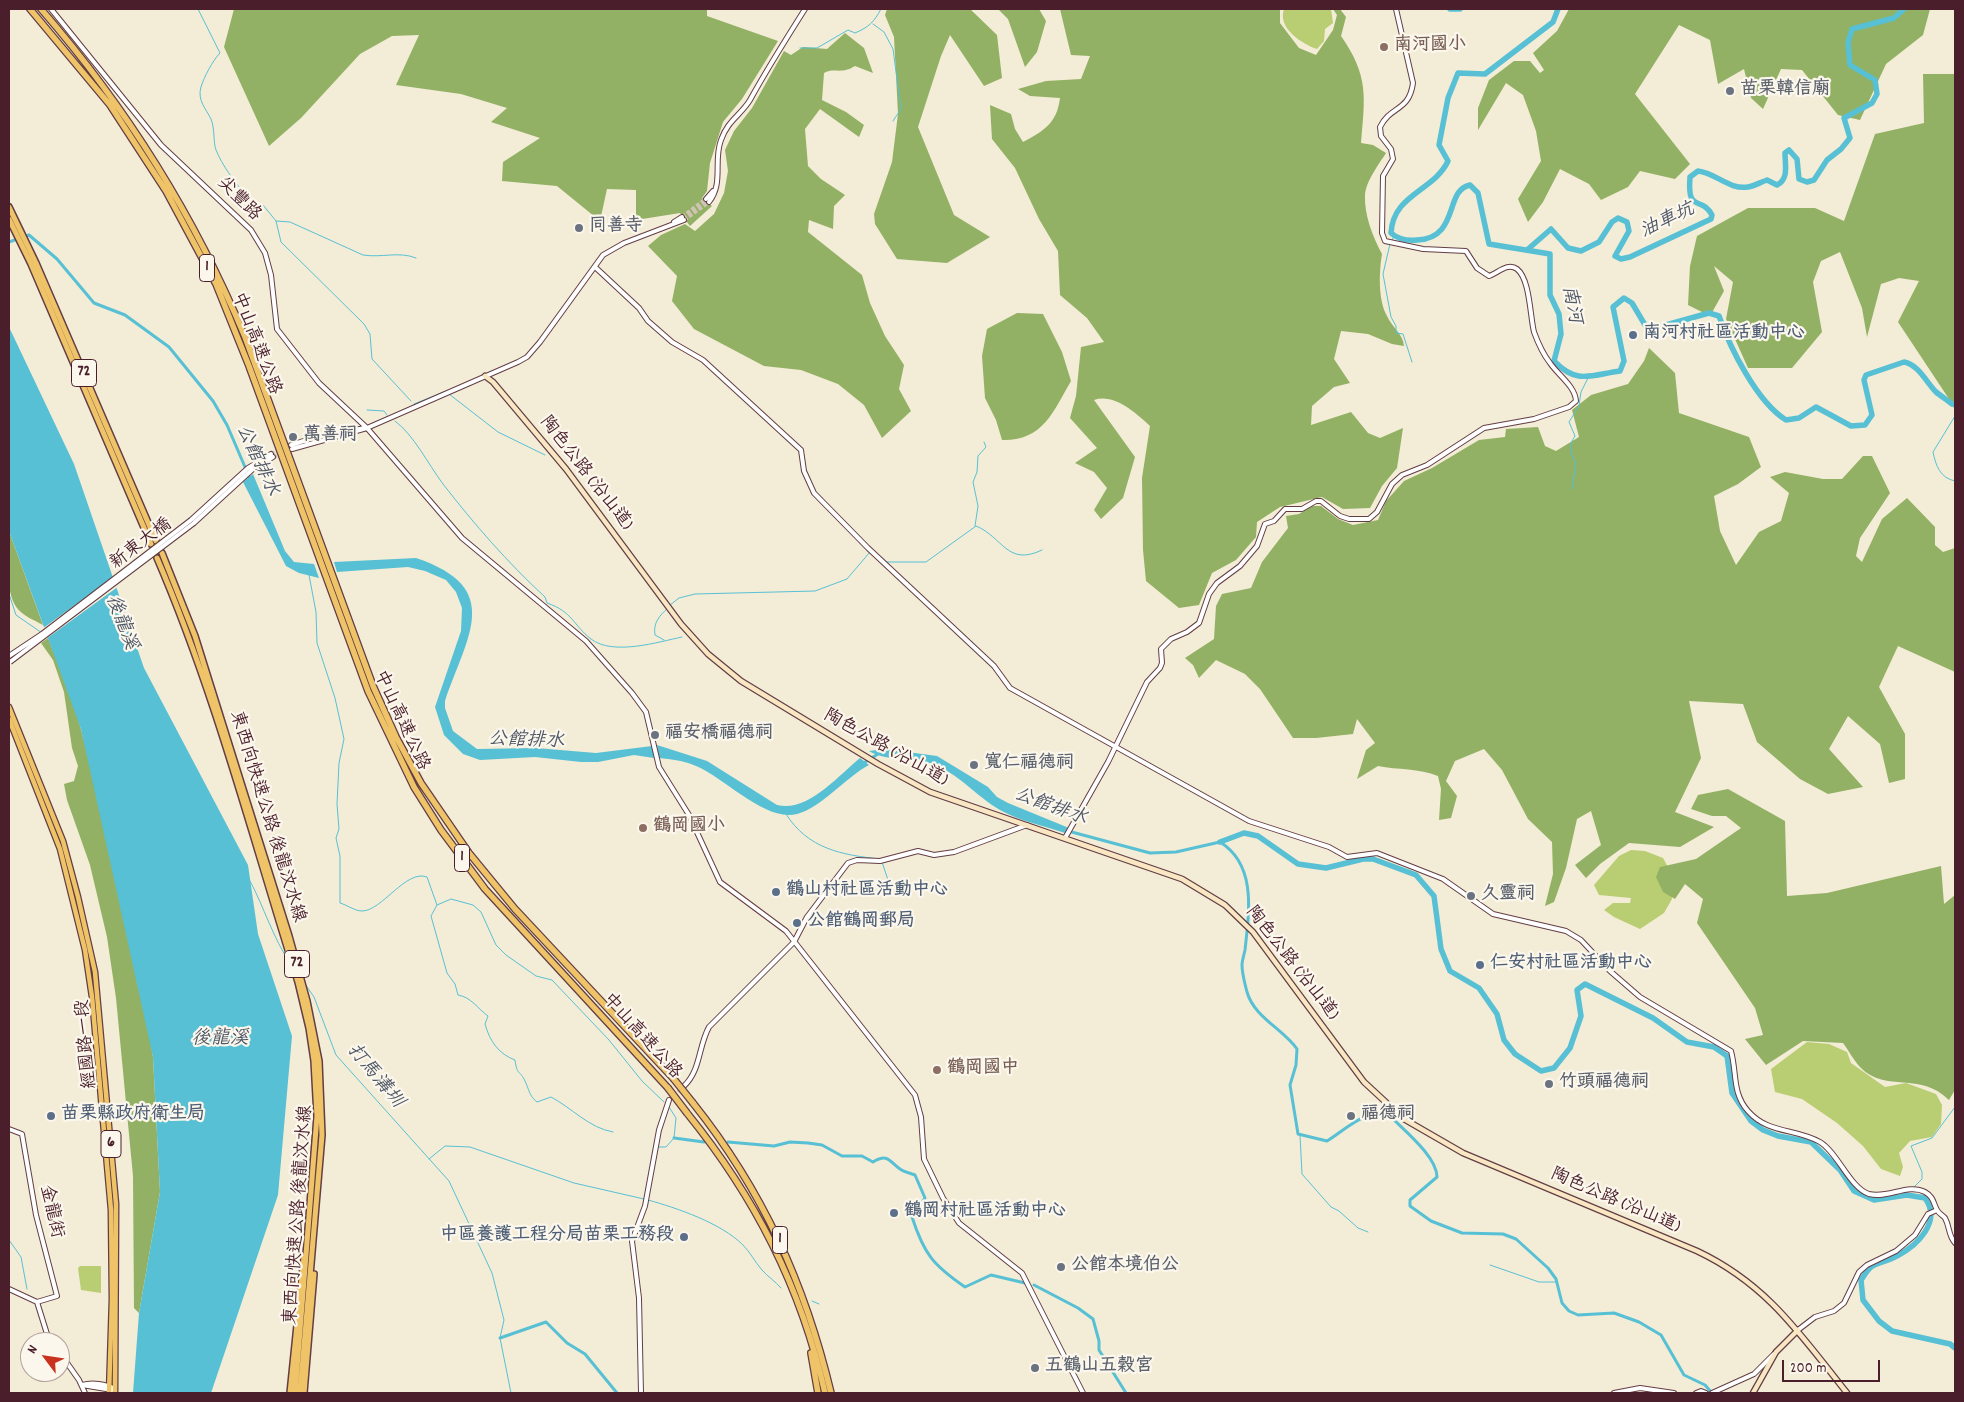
<!DOCTYPE html>
<meta charset="utf-8">
<style>
body{margin:0}
#map{position:relative;width:1964px;height:1402px;overflow:hidden;background:#f3ecd6;font-family:Dekko,sans-serif}
canvas{display:block}
.frame{position:absolute;inset:0;border:10px solid #4a1f2b;pointer-events:none}
.north{position:absolute;left:20px;top:1332px;width:50px;height:50px;box-sizing:border-box;background:#fbf7ec;border:1px solid #b4a19f;border-radius:50%;rotate:301deg;font-size:14px;font-weight:700;line-height:20px;text-align:center;color:#4a1f2b}
.north::after{content:'';display:block;margin:auto;width:18px;height:22px;background:#c8321e;clip-path:polygon(50% 0,100% 100%,50% 72%,0 100%)}
.scale{position:absolute;left:1782px;top:1360px;width:98px;height:22px;box-sizing:border-box;border:2px solid #4a1f2b;border-top:0;padding-left:6px;font-size:15px;line-height:18px;white-space:nowrap;color:#4a1f2b;-webkit-text-stroke:4px #fbf7ec;paint-order:stroke}
</style>
<div id="map">
<canvas width="1964" height="1402"></canvas>
<div class="frame"></div>
<div class="north">N</div>
<div class="scale">200 m</div>
</div>
<script>
const g = document.querySelector('canvas').getContext('2d');
g.lineJoin = 'round';
function fill(path, color) { g.fillStyle = color; g.fill(path, 'evenodd'); }
function stroke(path, color, width, dash) { g.strokeStyle = color; g.lineWidth = width; g.lineCap = dash ? 'butt' : 'round'; g.setLineDash(dash || []); g.stroke(path); }
function write(font, color, halo, rows, align = 'center') {
  g.font = font + ' Dekko,"LXGW WenKai TC",sans-serif'; g.lineWidth = 4.5; g.setLineDash([]); g.textBaseline = 'middle'; g.strokeStyle = halo; g.fillStyle = color; for (const [text, x, y, turn = 0] of rows) {
    g.save(); g.translate(x, y); g.rotate((+turn || 0) * Math.PI / 180); g.textAlign = isNaN(turn) ? turn : align; if (halo) g.strokeText(text, 0, 0); g.fillText(text, 0, 0); g.restore();
  }
}
const green = new Path2D(`
 M1284,9H1331L1333,23L1325,29L1324,41L1317,49C1302,44 1277,28 1284,9Z
 M1631,850L1645,851L1663,858L1669,869L1672,899L1664,913L1640,929L1614,917L1604,910L1613,903H1630L1631,898L1599,895L1594,885L1619,856Z
 M1807,1042L1829,1044L1847,1052L1851,1063L1885,1087L1906,1083L1936,1094L1942,1105L1941,1124L1932,1137L1910,1141L1899,1153L1903,1167L1900,1176L1881,1169L1863,1146L1837,1123L1802,1099L1775,1092L1771,1069Z
 M80,1266H101V1293L81,1290L78,1268Z`);
const forest = new Path2D(`
 M234,9H707V16L778,41L742,99L723,122L710,163L707,191L702,198L712,206L690,226L680,213L636,220V190L607,189L600,221L557,186L502,181L503,162L540,138L491,122L507,108L461,94L396,85L419,35L392,36L360,54L301,118L269,146L224,47Z
 M887,9H970L997,35L1002,78L984,86L950,35L941,56L918,127L954,215L990,237L947,263L897,259L875,224L874,214L892,162L898,114L894,37L885,15Z
 M998,9H1039L1046,21L1037,52L1025,67L1008,19Z
 M1060,9H1280V23L1299,48L1316,55L1333,30L1337,15L1333,9H1340L1346,17L1341,36C1369,76 1365,97 1361,143L1373,145L1386,153C1379,164 1366,181 1365,195C1364,215 1373,237 1382,254C1379,272 1378,300 1387,316C1392,327 1403,334 1404,346L1392,344L1368,334L1341,331L1334,359L1350,383L1334,387L1312,406L1311,425L1351,412L1368,433L1380,438L1403,428L1397,468L1382,486L1370,508L1343,509L1322,497L1280,507L1257,522L1256,537L1236,560L1212,573L1199,605L1179,608L1146,581L1143,550L1142,478L1150,426C1136,413 1114,393 1094,400L1135,457L1123,498L1101,519L1094,510L1107,488L1094,472L1075,463L1097,448L1070,418L1076,396L1081,347L1104,342L1087,318L1060,295L1058,251L1039,219L1015,168L992,139L990,105L1011,114L1015,129L1023,142C1044,131 1057,123 1060,98L1030,96L1018,89L1046,81L1081,79L1090,56L1071,55Z
 M1569,9H1930L1923,35L1886,64L1860,120L1838,115L1802,70L1781,69L1763,109L1751,98L1744,69L1718,84L1710,40L1679,25L1635,94L1690,164L1675,179L1640,171L1628,187L1601,200L1589,184L1560,169L1543,202L1528,222L1518,199L1541,161L1536,131L1523,95L1506,83L1478,130V108L1489,80L1514,61H1530L1540,73L1544,70L1533,53L1557,31Z
 M845,33L864,48L873,73L855,66C841,75 834,67 824,73L822,100L846,112L864,125L859,137L820,109L805,129L808,166L821,179L845,195L834,206L833,229L809,220L808,232L862,275L870,303L885,336L904,365L899,389L911,411L882,438L864,405L838,384L801,370L764,366L694,329L672,301L677,276L648,246L661,235L685,224L695,231L714,214L724,193L728,171L725,150L734,131L752,108L784,51L791,55L803,47L827,49Z
 M1923,74H1955V408L1898,322L1919,281L1899,278L1881,284L1867,337L1862,308L1840,252L1821,261L1813,282L1822,332L1792,368H1748L1726,319L1733,282L1714,266L1724,291L1710,316L1688,305L1690,266L1697,236L1748,208H1815L1844,221L1875,134L1924,123Z
 M1017,313L1043,314L1062,352L1071,381C1053,412 1043,441 1002,440L996,420L985,398L982,356L987,329Z
 M1649,348L1675,373L1679,413L1749,437L1761,467L1738,484L1714,496L1720,531L1736,565L1759,532L1781,521L1789,493L1770,477L1785,472L1823,479H1842L1863,456H1872L1890,493L1860,538L1856,556L1862,562L1882,519L1907,498L1935,527V545L1943,552L1955,548V672L1898,646L1879,687L1905,734V779L1889,783L1880,744L1848,716L1829,749L1863,787L1828,794L1800,779L1757,742L1743,704L1689,701L1701,758L1675,812L1714,827L1680,847L1629,843L1600,864L1586,878L1575,865L1601,845L1591,811L1577,819L1566,868L1554,902L1545,906L1553,874L1552,842L1528,819L1502,770L1484,749L1455,761L1446,781L1457,796L1451,818L1439,820L1441,789L1438,776C1419,768 1398,770 1378,766L1357,779L1366,750L1375,743L1357,719L1353,734L1316,738H1293L1260,689L1245,674L1216,660L1199,678L1193,665L1185,658L1214,639L1216,606L1222,594L1251,588L1262,562L1288,528L1286,516L1299,514L1312,506H1321L1338,519L1353,525L1378,520L1386,501L1404,481L1432,468L1479,440L1505,437L1506,429L1538,427L1545,446L1556,451L1579,437L1572,410L1591,395L1628,384L1644,361Z
 M9,531L43,625C34,620 23,616 17,608C4,591 9,553 9,531Z
 M48,638L74,704L102,806L142,994L153,1057L160,1192L139,1313L134,1308L133,1176L116,998L107,937L90,865L67,800L64,784L74,781L78,766L72,748L64,692L53,660L41,643Z
 M1728,789L1785,821L1787,896L1827,893L1941,866L1944,904L1955,895V1090L1949,1100C1920,1071 1886,1093 1861,1068C1854,1061 1849,1051 1843,1043L1803,1041L1766,1065L1745,1039L1763,1035L1755,1008L1697,923L1703,899L1685,884L1675,899L1663,892L1656,877L1660,867L1696,859L1741,828L1726,816H1712L1691,809L1698,795Z`);
const water = new Path2D(`
 M9,327L74,464L144,668L248,865L258,934L292,1036L278,1195L211,1393H133L139,1313L160,1192L153,1057L81,729L9,531Z
 M253,474L285,551L294,562L314,564L319,578L299,573L286,566L243,482Z
 M416,558C505,588 467,636 445,701V708L453,731L477,749L536,748L596,753L652,746L654,758L634,755L598,762H581L535,757L480,760L463,754L444,735L435,707L461,631L462,608L456,592L446,580L425,571L408,567L337,572L334,562Z
 M657,745L707,761L777,805C807,813 838,776 860,758L869,765C846,777 821,808 797,814C765,822 725,778 696,766C685,761 671,759 659,758Z
 M885,749L937,756L988,787L997,797L1008,803L1069,828L1065,833C1045,826 1019,821 1000,810C976,796 959,774 933,764C912,757 888,762 869,751Z`);
const pier = new Path2D(`
 M115,576L119,586L46,639L42,629Z`);
const stream = new Path2D(`
 M198,9L220,53C213,60 204,77 201,87C197,100 206,109 211,119C215,129 213,141 216,150C222,165 234,181 244,193
 M873,24L884,32L893,49L901,109L893,121
 M800,48H817L848,30L855,33C869,27 874,22 881,9
 M263,205L276,221L281,242L364,324L370,334L372,359L411,401
 M276,221L290,222L363,255C382,258 399,251 416,258
 M1392,240L1394,236
 M1390,244L1383,274L1391,317L1396,326V333L1403,334L1412,362
 M449,394L498,432L545,455
 M414,404L446,391
 M1955,404H1952L1955,409
 M367,410L384,411L387,415
 M1955,416L1933,452C1936,466 1940,478 1955,481
 M395,421C414,435 428,464 443,484C474,524 508,563 545,597L547,603C573,612 573,625 591,639C613,656 658,642 682,637
 M1572,489L1576,463C1570,453 1568,446 1575,436L1569,422L1579,406L1581,392L1589,376
 M975,526L978,506L973,482L977,472L978,456L986,447L984,442
 M884,562H926L976,526C1003,537 1007,567 1042,550
 M309,575L316,612L317,643L335,698L344,739L339,763L337,804L339,829L336,838L340,856V903C347,905 355,911 362,911C382,911 406,869 427,877L437,905L431,916L447,973L455,984L458,995C471,997 478,1009 488,1016L485,1024C490,1042 499,1054 515,1060C517,1076 520,1070 525,1081C529,1089 529,1096 537,1102L551,1097C572,1108 589,1128 613,1132
 M9,594L16,615L42,633
 M670,605L679,598L695,594L815,591L847,579L870,552
 M664,640L655,635C653,623 659,616 668,608
 M786,814C808,849 842,855 880,859
 M882,862L891,889
 M250,881C264,907 273,938 290,963
 M437,905L451,899L473,905L481,912L496,945L506,955L536,976L552,980L609,1040L642,1081L664,1102
 M305,984L314,997L336,1055L449,1181L492,1273L504,1320L500,1338L511,1393
 M1300,1135L1302,1174L1331,1207L1339,1211L1358,1228L1368,1232
 M659,1147H666L674,1138L676,1118L669,1107
 M429,1159L445,1146L470,1147L574,1183L644,1199
 M1913,1188L1922,1179V1172L1911,1146L1932,1138L1955,1107
 M1902,1197L1908,1192
 M648,1200C677,1208 721,1223 743,1245C750,1252 755,1262 762,1270C768,1277 775,1281 781,1288
 M9,1240L21,1257L27,1289
 M1490,1265L1539,1282H1556
 M812,1301L819,1304`);
const canal = new Path2D(`
 M9,242L29,235L57,259L94,303L125,315L169,347L213,401L227,425L251,481
 M862,764L878,754
 M1068,831L1150,853L1176,852L1220,842C1257,865 1249,912 1245,950C1244,955 1242,961 1242,965C1242,974 1245,984 1247,992C1254,1017 1283,1029 1297,1049L1296,1065L1290,1085L1298,1134L1327,1141C1347,1129 1367,1106 1391,1117C1405,1131 1437,1157 1437,1177L1410,1200V1206L1431,1221L1462,1233L1503,1234L1516,1239L1548,1268L1556,1279L1562,1303L1569,1311L1578,1315L1614,1313L1639,1322L1661,1335L1684,1375L1705,1385L1712,1393
 M674,1138L704,1142
 M728,1142L774,1146L790,1142L808,1143L822,1145L842,1156H862L873,1162C888,1153 889,1161 900,1169C904,1172 910,1173 915,1175L925,1198L912,1217C924,1254 933,1265 965,1287L991,1275L1025,1283
 M1034,1285L1078,1308L1093,1319L1099,1341V1350L1126,1393
 M500,1338L546,1322L567,1343L585,1354L617,1393`);
const river = new Path2D(`
 M1450,9H1460
 M1558,9L1553,22L1485,74L1458,73L1448,98L1439,145L1448,161C1434,191 1393,194 1391,233C1399,240 1407,241 1417,240C1460,238 1444,190 1470,185L1478,193L1489,244L1550,254V295L1559,314L1561,334L1554,361C1577,385 1591,375 1620,371L1624,361L1613,307L1624,298L1632,303L1648,330L1709,313L1719,316C1730,348 1757,402 1786,420L1799,418L1816,407L1851,426L1865,425L1872,415L1864,380L1866,375L1904,362C1919,365 1926,382 1936,392C1941,396 1947,400 1952,404
 M1527,250L1551,229L1568,248L1581,251L1599,242L1612,222L1618,218L1627,222L1629,231L1615,256L1621,259L1630,257L1711,219L1712,215C1701,195 1687,214 1690,177L1698,171C1716,173 1729,190 1748,187C1754,186 1761,182 1767,180L1777,185C1789,179 1785,165 1785,153L1789,150L1797,159L1799,179L1807,182L1814,180L1827,160L1841,149L1850,138L1844,118L1872,103L1877,94L1875,80L1850,65L1848,43L1852,29L1894,18L1904,9
 M1220,842L1244,833L1258,836L1298,864L1326,868L1363,859H1373L1416,875L1434,896L1441,949L1450,971L1479,988L1497,1014L1504,1040L1515,1054L1541,1071L1554,1068L1570,1048L1581,1016L1577,990L1585,984L1653,1018L1687,1042L1714,1047L1727,1056L1732,1093L1751,1121L1763,1130L1778,1136L1811,1142L1840,1170L1854,1191L1874,1200L1907,1195L1925,1198C1942,1221 1918,1245 1897,1256C1889,1261 1878,1262 1871,1267C1867,1270 1864,1276 1861,1280L1863,1300L1879,1321L1892,1331L1950,1344L1955,1348`);
const tertiaryTunnel = new Path2D(`
 M682,217L706,199
 M684,220L709,202
 M271,454L291,445
 M273,457L289,450
 M669,1100L682,1088`);
const tertiary = new Path2D(`
 M51,9L161,145L251,230L265,253L271,275L277,329L319,383L367,428L462,538L586,641L632,693L646,712L659,767L689,815L720,882L786,931L915,1095L921,1117L924,1159L943,1198L959,1223L1022,1273L1083,1393
 M706,199L713,191
 M709,202C724,183 713,161 721,140C728,120 741,115 750,100C767,69 786,39 805,9
 M674,222L682,217
 M595,267L639,308L648,321L672,342L703,360L801,450L804,471L814,493L868,548L994,666L1010,688L1249,821L1329,847L1347,857L1377,853L1443,879L1493,914L1566,931L1581,940L1610,971L1640,997L1731,1051C1737,1073 1732,1093 1748,1111C1768,1134 1795,1128 1820,1142C1838,1153 1850,1188 1869,1194C1888,1199 1908,1183 1925,1192C1934,1197 1933,1203 1937,1210C1939,1214 1943,1215 1945,1218C1950,1227 1948,1235 1955,1243
 M291,445L316,437L365,428
 M292,449L367,428L518,362L527,357L540,342L603,255L624,243L684,220
 M191,520L248,468L271,454
 M194,523L253,469L273,457
 M1065,838L1108,762L1147,682L1160,668L1162,663L1161,649L1171,639L1187,632L1199,623L1209,594L1217,583L1240,566L1257,546L1265,524L1274,521L1285,509H1302L1316,501H1321L1340,516L1349,519H1369L1377,512L1392,484L1402,475L1427,465L1484,428L1534,419L1569,407L1576,401C1575,386 1558,375 1550,363C1543,354 1538,343 1534,332C1530,316 1530,279 1517,269C1508,262 1498,273 1489,276L1477,268L1466,251L1423,249L1385,241L1382,233L1383,176L1393,159L1391,149L1381,136L1380,127C1391,105 1409,112 1413,83L1396,9
 M684,1086C701,1070 698,1047 709,1027L794,942L807,917L848,863L857,860L880,861L918,851L934,855L954,852L1027,825
 M9,1129L22,1134L36,1215L57,1296L37,1302
 M9,1289L37,1302L47,1334L52,1342
 M1798,1330L1815,1317L1834,1311L1844,1303L1859,1272L1867,1265L1896,1251L1915,1235L1928,1214L1937,1210
 M60,1353L79,1380L85,1393
 M82,1385C92,1382 106,1384 115,1389
 M82,1385L112,1390
 M641,1393L639,1298L632,1241L645,1206L659,1130L669,1100
 M1614,1393L1640,1388L1674,1393
 M1696,1393L1701,1391L1706,1393
 M1712,1393L1754,1374L1774,1354`);
const secondary = new Path2D(`
 M485,376L493,382L566,469L681,624L708,654L741,681L878,764L930,792L1182,879L1225,905L1253,932L1364,1082L1404,1119L1463,1153L1697,1251C1767,1284 1800,1334 1847,1393
 M1753,1393L1776,1352L1798,1330`);
const primary = new Path2D(`
 M9,707L63,841L78,897L95,972L116,1204L115,1393
 M9,719L60,849L85,950L92,997L111,1210L112,1299L109,1393`);
const trunk = new Path2D(`
 M9,207L36,263L156,541
 M9,219L31,264L151,544
 M162,553L195,636L289,936L307,1001L319,1061L322,1135L300,1393
 M157,558C216,695 253,840 298,982L309,1028L314,1061L317,1116L295,1393
 M290,1393L304,1257
 M304,1393L314,1274`);
const motorway = new Path2D(`
 M30,9L110,105L166,191L216,284L249,366L368,691L414,787L441,830L485,889L668,1088
 M41,9C127,108 195,217 245,337L373,686L396,737L421,783L469,853L515,909L673,1078
 M693,1103C763,1191 805,1284 831,1393
 M687,1113C755,1197 801,1287 825,1393
 M811,1353L818,1393`);
const tertiaryBridge = new Path2D(`
 M9,656L42,634L191,520
 M10,662L194,523`);
const motorwayBridge = new Path2D(`
 M673,1078L693,1103
 M668,1088L687,1113`);
const markers = [
 [1384,47,5,"#8d6e63"],
 [1730,91,5,"#6b7280"],
 [579,228,5,"#6b7280"],
 [1633,335,5,"#5c6f8a"],
 [293,437,5,"#6b7280"],
 [655,735,5,"#6b7280"],
 [974,765,5,"#6b7280"],
 [643,828,5,"#8d6e63"],
 [776,892,5,"#5c6f8a"],
 [1471,896,5,"#6b7280"],
 [797,923,5,"#5c6f8a"],
 [1480,965,5,"#5c6f8a"],
 [937,1070,5,"#8d6e63"],
 [1549,1084,5,"#6b7280"],
 [51,1116,5,"#5c6f8a"],
 [1351,1116,5,"#6b7280"],
 [894,1213,5,"#5c6f8a"],
 [684,1237,5,"#5c6f8a"],
 [1061,1267,5,"#6b7280"],
 [1035,1368,5,"#6b7280"]
];
const shields = [
 [207,268,15],
 [84,373,25],
 [462,858,15],
 [297,964,25],
 [111,1144,20],
 [780,1240,15]
];
const shieldNames = [
 ["1",207,268],
 ["72",84,373],
 ["1",462,858],
 ["72",297,964],
 ["6",111,1144],
 ["1",780,1240]
];
const educationNames = [
 ["南河國小",1394,47],
 ["鶴岡國小",653,828],
 ["鶴岡國中",947,1070]
];
const worshipNames = [
 ["苗栗韓信廟",1740,91],
 ["同善寺",589,228],
 ["萬善祠",303,437],
 ["福安橋福德祠",665,735],
 ["寬仁福德祠",984,765],
 ["久靈祠",1481,896],
 ["竹頭福德祠",1559,1084],
 ["福德祠",1361,1116],
 ["公館本境伯公",1071,1267],
 ["五鶴山五穀宮",1045,1368]
];
const streetNames = [
 ["尖豐路",238,200,45],
 ["中山高速公路",255,344,69],
 ["陶色公路 (沿山道)",585,474,52],
 ["新東大橋",142,545,-37],
 ["中山高速公路",400,721,65],
 ["陶色公路 (沿山道)",885,749,29],
 ["東西向快速公路 後龍汶水線",266,817,73],
 ["陶色公路 (沿山道)",1291,964,52],
 ["中山高速公路",641,1037,48],
 ["經國路一段",88,1044,-95],
 ["陶色公路 (沿山道)",1615,1202,23],
 ["金龍街",50,1212,77],
 ["東西向快速公路 後龍汶水線",300,1215,-86]
];
const serviceNames = [
 ["南河村社區活動中心",1643,335],
 ["鶴山村社區活動中心",786,892],
 ["公館鶴岡郵局",807,923],
 ["仁安村社區活動中心",1490,965],
 ["苗栗縣政府衛生局",61,1116],
 ["鶴岡村社區活動中心",904,1213],
 ["中區養護工程分局苗栗工務段",674,1237,"right"]
];
const waterNames = [
 ["油車坑",1668,222,-25],
 ["南河",1570,305,79],
 ["公館排水",256,461,65],
 ["後龍溪",120,623,69],
 ["公館排水",526,742,2],
 ["公館排水",1050,808,20],
 ["後龍溪",220,1040],
 ["打馬溝圳",374,1077,50]
];
fill(green, '#b9ce72');
fill(forest, '#92b164');
fill(water, '#57c0d4');
fill(pier, '#f3ecd6');
stroke(stream, '#57c0d4', 1);
stroke(canal, '#57c0d4', 3);
stroke(river, '#57c0d4', 5.5);
stroke(tertiaryTunnel, '#d1c3b4', 4, [4, 2]);
stroke(tertiary, '#633e45', 6);
stroke(secondary, '#633e45', 7);
stroke(primary, '#633e45', 7);
stroke(trunk, '#633e45', 8);
stroke(motorway, '#633e45', 8);
stroke(tertiary, '#fff', 4);
stroke(secondary, '#f9e7c3', 4.5);
stroke(primary, '#efc469', 4.5);
stroke(trunk, '#efc469', 5);
stroke(motorway, '#efc469', 5.5);
stroke(tertiaryBridge, '#633e45', 6, []);
stroke(motorwayBridge, '#633e45', 8, []);
stroke(tertiaryBridge, '#fff', 4);
stroke(motorwayBridge, '#efc469', 5.5);
for (const [x, y, r, color] of markers) { const dot = new Path2D(); dot.arc(x, y, r, 0, 2 * Math.PI); g.fillStyle = color; g.fill(dot); stroke(dot, '#fbf7ec', 2); }
for (const [x, y, w] of shields) { const box = new Path2D(); box.roundRect(x - w / 2, y - 13.5, w, 27, 4); g.fillStyle = '#fbf7ec'; g.fill(box); stroke(box, '#4a1f2b', 1); }
write('bold 16px', '#4a1f2b', null, shieldNames);
write('bold 18px', '#785e54', '#fbf7ec', educationNames, 'left');
write('bold 18px', '#5b616d', '#fbf7ec', worshipNames, 'left');
write('18px', '#4a1f2b', '#fbf7ec', streetNames);
write('bold 18px', '#4e5e75', '#fbf7ec', serviceNames, 'left');
write('italic 19px', '#4f5766', '#fbf7ec', waterNames);
</script>
